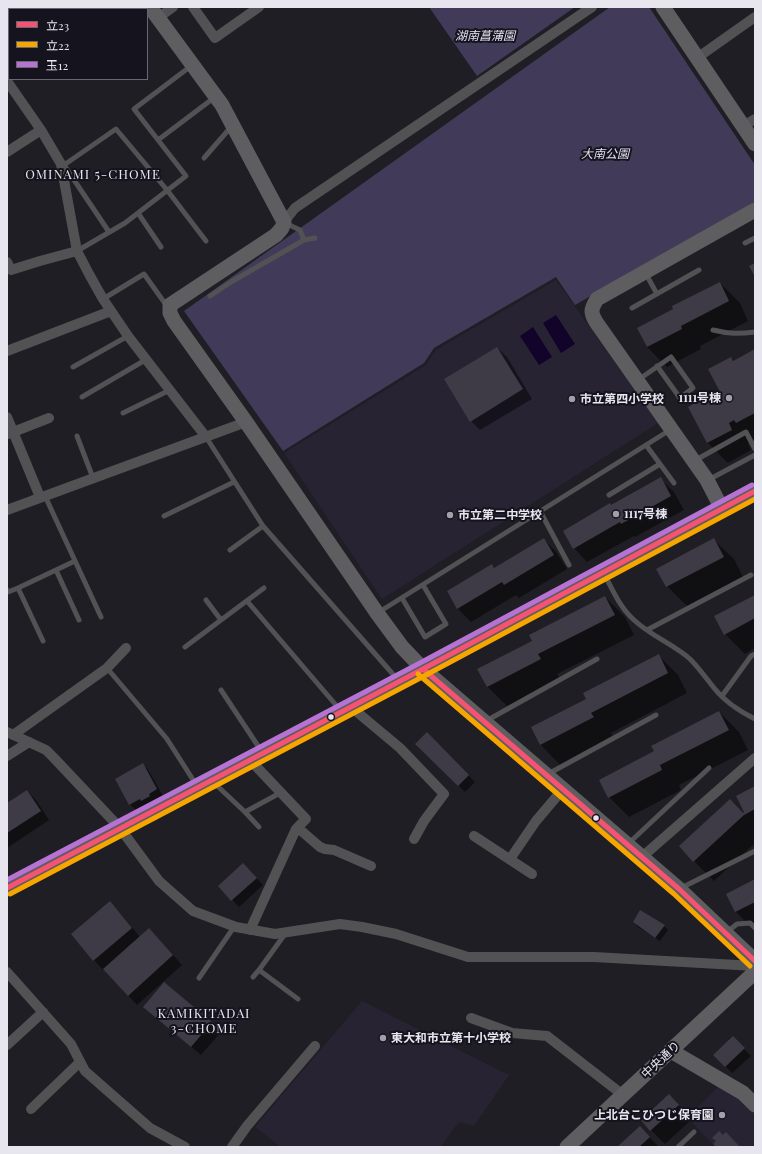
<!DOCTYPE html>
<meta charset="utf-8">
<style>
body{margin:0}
#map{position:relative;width:762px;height:1154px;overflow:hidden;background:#1f1e24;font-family:"Playfair Display","Noto Sans JP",serif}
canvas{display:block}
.frame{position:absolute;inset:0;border:8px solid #e7e5ed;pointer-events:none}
.legend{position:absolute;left:8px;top:8px;width:140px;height:72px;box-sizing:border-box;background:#15131d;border:1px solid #696770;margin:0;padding:5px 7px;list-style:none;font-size:12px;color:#e7e5ed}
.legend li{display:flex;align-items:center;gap:8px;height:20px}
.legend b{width:20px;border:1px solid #696770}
</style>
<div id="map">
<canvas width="762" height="1154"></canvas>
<div class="frame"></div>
<ul class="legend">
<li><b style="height:5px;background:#f65372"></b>立23</li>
<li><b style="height:5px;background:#f7a600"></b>立22</li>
<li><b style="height:5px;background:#b673d3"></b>玉12</li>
</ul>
</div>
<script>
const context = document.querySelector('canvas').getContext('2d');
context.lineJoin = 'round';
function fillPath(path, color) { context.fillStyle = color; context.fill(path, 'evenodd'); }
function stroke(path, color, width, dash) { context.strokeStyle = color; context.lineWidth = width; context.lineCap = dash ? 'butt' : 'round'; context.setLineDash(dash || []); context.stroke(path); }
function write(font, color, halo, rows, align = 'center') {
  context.font = font + ' "Playfair Display","Noto Sans JP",serif'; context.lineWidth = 4; context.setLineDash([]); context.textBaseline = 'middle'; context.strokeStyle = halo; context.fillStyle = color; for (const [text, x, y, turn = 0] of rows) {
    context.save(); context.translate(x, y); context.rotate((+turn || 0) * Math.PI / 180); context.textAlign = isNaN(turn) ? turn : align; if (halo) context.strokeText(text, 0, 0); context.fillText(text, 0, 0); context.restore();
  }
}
fillPath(new Path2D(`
 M556,280L658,423L382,599L284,453L426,365L436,350Z
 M362,1001L509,1075L474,1126L459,1122L440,1147H281L255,1127Z
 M718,1087L740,1096L755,1112V1147H715L687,1117Z`), '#272332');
fillPath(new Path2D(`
 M429,7H575L477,76Z
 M610,7H649L755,165V202L575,305L556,277L434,348L424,363L283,451L184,311Z`), '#413b59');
fillPath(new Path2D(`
 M556,315L575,344L561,353L543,323Z
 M533,327L552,357L539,365L520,336Z`), '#110329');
fillPath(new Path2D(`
 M720,283L740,303L748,321L700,346L701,349L667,367L647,347L639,329Z
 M497,348L507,357L532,399L480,430L471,421Z
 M755,350V441L754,440L748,443L751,450L728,463L708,443L689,407L720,391L731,358L734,361Z
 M660,479L674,492L684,510L635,537L634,536L587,562L574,548L612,506Z
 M544,539L557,553L567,569L519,598L516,595L471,622L457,608L492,565L495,568Z
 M714,540L734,559L743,577L687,606L667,586Z
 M755,596V648L745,654L725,634Z
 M605,597L625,617L634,635L557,674L560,679L507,706L487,686L534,641Z
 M658,655L678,675L687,693L611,733L613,737L560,765L541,745L532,728L587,699Z
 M719,712L739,732L748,750L679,785L681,790L629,817L609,797L655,752Z
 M427,734L475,782L465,792L417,744Z
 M143,764L149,771L163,796L155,801L156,803L148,807L146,805L137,811L130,804Z
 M755,788V843L714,881L694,861L743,814Z
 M27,791L36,800L49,820L7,848V804Z
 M250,871L263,885L239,907L219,886Z
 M755,880V931L736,912L727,895Z
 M119,912L140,937L158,938L182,965L137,1005L104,969L103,970L94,960L72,935Z
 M634,922L664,926L668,930L660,941L638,927Z
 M165,984L211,1023L221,1032L201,1055L154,1016Z
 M733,1038L751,1056L732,1073L715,1055Z
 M669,1096L692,1119L665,1144L651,1130Z
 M640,1128L659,1147H619Z`), '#0007');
fillPath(new Path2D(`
 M755,263V277L749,266Z
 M720,282L729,301L681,326L682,329L647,347L637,328L673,309L672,306Z
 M497,347L523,389L470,422L444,379Z
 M755,349V413L736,423L734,420L729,423L732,430L707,443L688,407L719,390L708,369L731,357L733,361Z
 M661,477L671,496L621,524L620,522L573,549L563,531L610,503L611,505Z
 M544,538L554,555L504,585L502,582L457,609L447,591L492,564L494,568Z
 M714,538L724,557L666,587L656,569Z
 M755,595V618L724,635L714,616Z
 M605,596L615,615L538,654L541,659L487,687L477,669L532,641L529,635Z
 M659,654L668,673L591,713L594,717L540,745L531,727L586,699L583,693Z
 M719,711L729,730L660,765L662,770L608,798L599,780L654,751L651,746Z
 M427,732L469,775L458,786L415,744Z
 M143,763L157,789L149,794L150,796L141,801L140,799L129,805L115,779Z
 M755,786V809L744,815L693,862L679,846L730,799L743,813L744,812L736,796Z
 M27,790L41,811L7,833V803Z
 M243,863L257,878L231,901L218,886Z
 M755,879V902L735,912L726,894Z
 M110,901L132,928L93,961L71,934Z
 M640,910L665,925L655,938L633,922Z
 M149,928L173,955L128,996L103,969Z
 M164,982L212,1022L191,1047L143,1007Z
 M733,1036L745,1048L725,1067L713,1055Z
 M669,1094L679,1105L650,1131L641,1120Z
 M640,1126L650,1137L639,1147H617Z
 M719,1131L723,1135L726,1132L740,1147H717L713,1144L716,1141L712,1138Z`), '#3e3b47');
stroke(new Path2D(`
 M158,140L215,97
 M204,158L231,127
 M64,165L116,129L167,190L206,241
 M64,165L109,232
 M138,213L161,247
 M285,223L300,230L304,240
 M745,243L755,238
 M77,251L125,223L186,176L134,109L191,66
 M646,274L657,294
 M210,296L231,282L304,240L315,238
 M103,299L144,274L164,302L168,304
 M632,308L699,270
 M713,330C729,334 739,334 755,332
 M73,367L128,336
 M638,380L671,357L693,388L680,398L657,366
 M82,397L147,359
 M123,413L170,390
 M77,436L93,478
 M206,437L263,526L230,550
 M694,461L746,432L755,449
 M660,464L674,483
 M708,480L755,455
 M609,495L660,464L646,445
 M45,496L101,617
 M540,511L569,565
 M164,516L234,482
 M263,526L398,680
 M56,570L79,620
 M604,574C613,590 620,608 634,620C651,636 673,644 690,659C699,668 706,678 714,688C725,702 739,711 755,719
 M18,588L43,641
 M7,590L8,592L18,588L75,561
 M402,598L425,637L446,624L423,585
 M206,600L221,620L264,588
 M247,601L341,711
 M379,612L670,430
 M647,630L751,575
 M185,647L221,620
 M107,668L167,739L197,786
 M221,690L262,752
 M722,696L751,656L755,654
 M486,721L597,659
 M548,774L656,715
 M212,781L245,812L280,793
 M245,812L259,827
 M629,843L709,768
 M681,888L755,851
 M727,932L737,924L750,923L755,928
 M285,934L259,970L298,999
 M253,977L259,970
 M199,978L234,927
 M678,1147L694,1132`), '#525254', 5);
stroke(new Path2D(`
 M193,7L215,38L259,7
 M50,9L53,7
 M158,18L173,7
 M7,46L9,44
 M697,58L755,17
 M7,81L41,130L61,164L77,251L89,274L103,299L128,336L206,437
 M743,126L755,119
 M7,152L41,130
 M284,222L295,208L592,7
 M7,262L11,270L40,261L77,251
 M7,351L111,311
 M7,417L40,497
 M8,434L49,418
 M7,510L246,422
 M351,707L400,748L444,794L424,821L414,839
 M7,732L46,750L54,758L120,828L159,881L193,911L236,927L275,934L340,924L362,927L396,934L468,957H594L755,966
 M13,735L107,668L126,648
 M7,756L29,742
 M250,760L306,819L296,829L250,930
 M298,828L320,847L325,849L334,850L371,866
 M474,836L532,874
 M642,857L755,758
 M510,859L536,821L563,789
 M7,972L71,1044L85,1071L150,1128L185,1147
 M471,1018L512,1033L547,1036L623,1095
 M7,1045L43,1012
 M31,1109L80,1062
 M232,1147L247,1126L315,1046`), '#525254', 10);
stroke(new Path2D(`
 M150,7L222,105L284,222L282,228L276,235L170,305V313L174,321L246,422L377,613L402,647L423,669L679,889L755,961
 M663,7L755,144
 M722,509L707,480L596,322C590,312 591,309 597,299L755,210
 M7,888L423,669L603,572L755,491
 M671,1051L743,1093L755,1105
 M567,1147L755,972`), '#5e5d60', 15);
stroke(new Path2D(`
 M423,669L679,889L755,961
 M7,888L423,669L755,491`), '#f65372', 5);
stroke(new Path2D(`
 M418,674L674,894L750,966
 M10,894L426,675L755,499`), '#f7a600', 5);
stroke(new Path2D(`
 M7,880L420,663L752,485`), '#b673d3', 5);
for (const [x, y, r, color] of [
 [729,398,4,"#a19fa7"],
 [572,399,4,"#a19fa7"],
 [616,514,4,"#a19fa7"],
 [450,515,4,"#a19fa7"],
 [331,717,3.5,"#e7e5ed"],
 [596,818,3.5,"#e7e5ed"],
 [383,1038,4,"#a19fa7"],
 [722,1115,4,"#a19fa7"]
]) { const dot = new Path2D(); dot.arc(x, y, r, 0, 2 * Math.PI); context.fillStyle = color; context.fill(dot); stroke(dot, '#15131d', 1.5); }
write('italic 12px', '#e4e1f2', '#15131d', [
 ["湖南菖蒲園",485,36],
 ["大南公園",605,154]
]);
write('bold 12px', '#e7e5ed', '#15131d', [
 ["1111号棟",721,398,"right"],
 ["市立第四小学校",580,399],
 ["1117号棟",624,514],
 ["市立第二中学校",458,515],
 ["東大和市立第十小学校",391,1038],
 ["上北台こひつじ保育園",714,1115,"right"]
], 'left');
write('12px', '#e7e5ed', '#15131d', [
 ["中央通り",661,1060,-43]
]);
context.letterSpacing = '1px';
write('13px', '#e7e5ed', '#15131d', [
 ["OMINAMI 5-CHOME",93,175],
 ["KAMIKITADAI",204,1014],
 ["3-CHOME",204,1029]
]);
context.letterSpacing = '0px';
</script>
